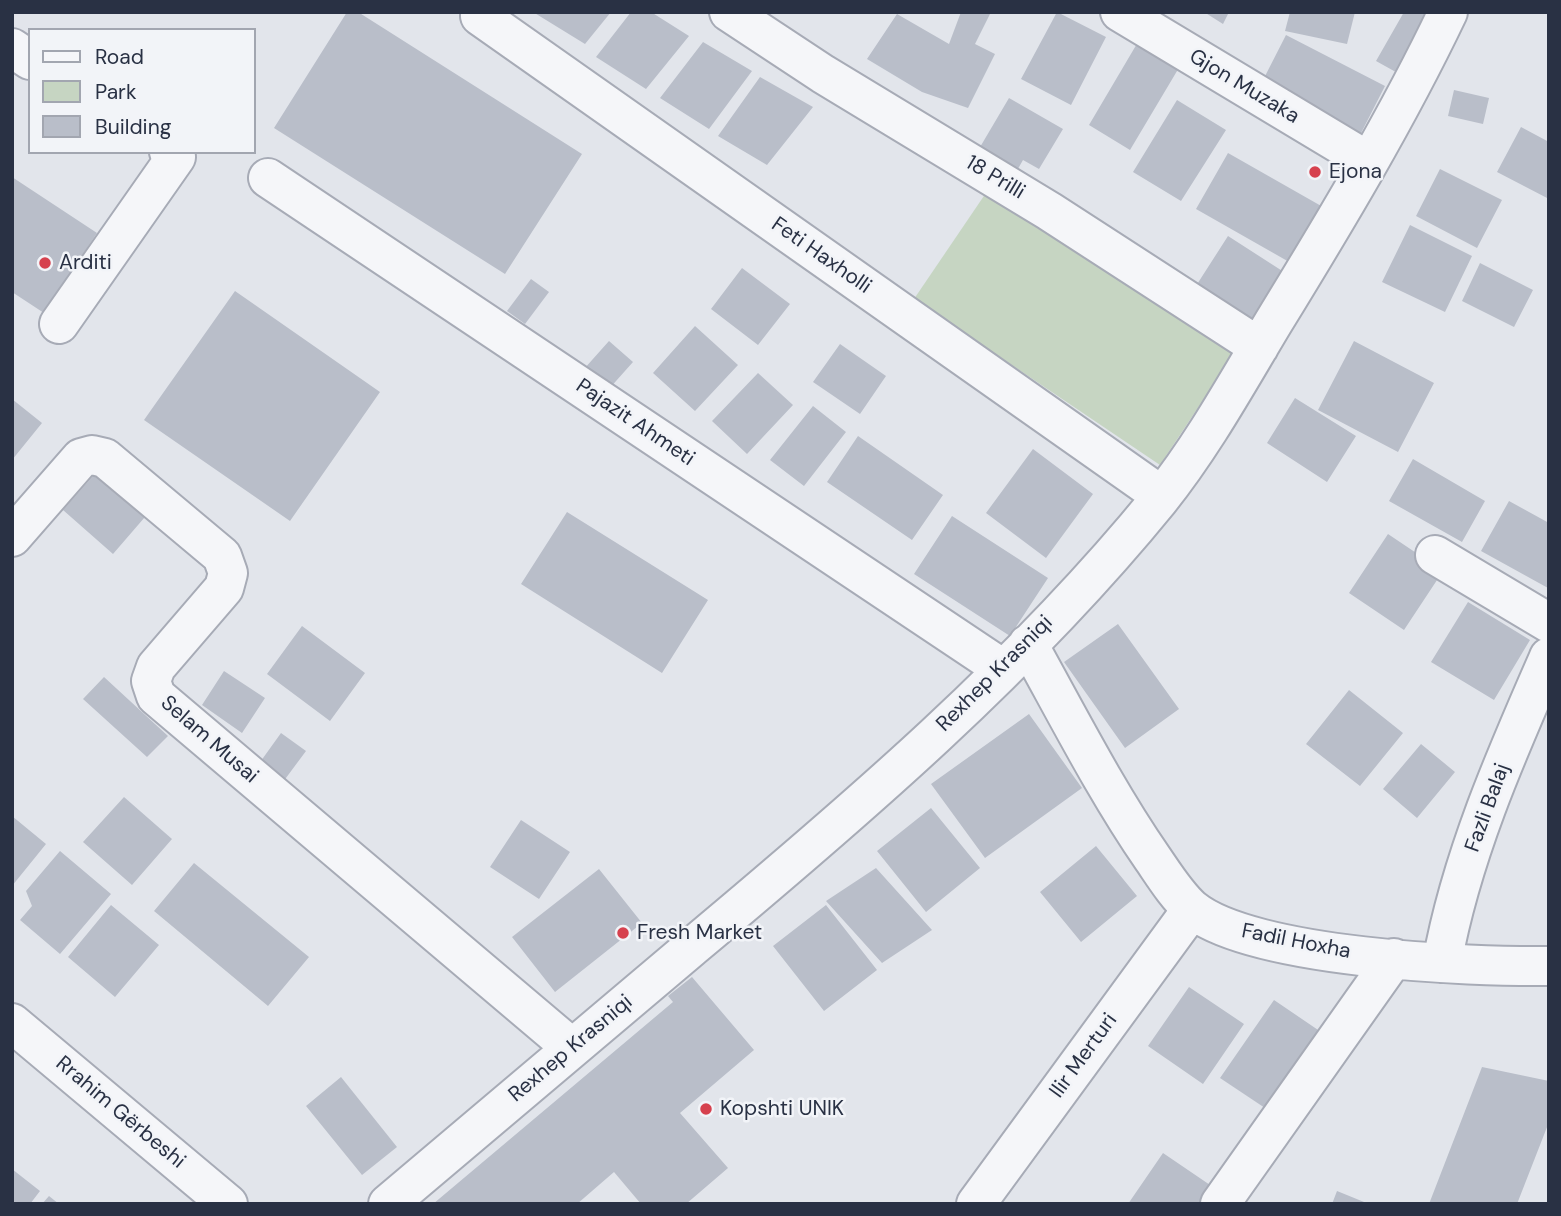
<!DOCTYPE html>
<meta charset="utf-8">
<style>
body{margin:0}
#map{position:relative;width:1561px;height:1216px;overflow:hidden;background:#e2e5eb;font-family:"DM Sans",sans-serif}
canvas{display:block}
.frame{position:absolute;inset:0;border:14px solid #293144;pointer-events:none}
.legend{position:absolute;left:28px;top:28px;width:228px;height:126px;box-sizing:border-box;background:#f2f4f8;border:2px solid #a2a6b0;margin:0;padding:9px 12px;list-style:none;font-size:21px;color:#293144}
.legend li{display:flex;align-items:center;gap:14px;height:35px}
.legend b{width:35px;border:2px solid #a2a6b0}
</style>
<div id="map">
<canvas width="1561" height="1216"></canvas>
<div class="frame"></div>
<ul class="legend">
<li><b style="height:9px;background:#f5f6f9"></b>Road</li>
<li><b style="height:19px;background:#c6d5c2"></b>Park</li>
<li><b style="height:19px;background:#b9bec9"></b>Building</li>
</ul>
</div>
<script>
const context = document.querySelector('canvas').getContext('2d');
context.lineJoin = 'round';
function fillPath(path, color) { context.fillStyle = color; context.fill(path, 'evenodd'); }
function stroke(path, color, width, dash) { context.strokeStyle = color; context.lineWidth = width; context.lineCap = dash ? 'butt' : 'round'; context.setLineDash(dash || []); context.stroke(path); }
function write(font, color, halo, rows, align = 'center') {
  context.font = font + ' "DM Sans",sans-serif'; context.lineWidth = 5; context.setLineDash([]); context.textBaseline = 'middle'; context.strokeStyle = halo; context.fillStyle = color; for (const [text, x, y, turn = 0] of rows) {
    context.save(); context.translate(x, y); context.rotate((+turn || 0) * Math.PI / 180); context.textAlign = isNaN(turn) ? turn : align; if (halo) context.strokeText(text, 0, 0); context.fillText(text, 0, 0); context.restore();
  }
}
fillPath(new Path2D(`
 M990,187L1235,352L1160,465L914,299Z`), '#c6d5c2');
fillPath(new Path2D(`
 M347,12H358L582,154L505,274L274,128Z
 M533,12H611L585,44Z
 M631,12H651L689,36L646,89L596,57Z
 M961,12H991L975,44L995,54L968,108L922,92L867,59L897,14L949,44Z
 M1057,12L1106,37L1071,105L1021,79Z
 M1204,12H1229L1223,24Z
 M1290,12H1355L1347,44L1285,31Z
 M1404,12H1439L1403,76L1376,61Z
 M1286,35L1385,86L1360,135L1261,84Z
 M703,42L752,71L709,129L660,98Z
 M1138,42L1180,66L1130,150L1089,125Z
 M760,77L813,107L767,165L718,136Z
 M1454,90L1489,98L1483,124L1448,116Z
 M1009,98L1063,129L1039,169L1023,160L1011,181L973,159Z
 M1177,100L1226,130L1181,201L1133,172Z
 M1521,127L1549,142V199L1497,172Z
 M1228,153L1330,211L1298,267L1196,209Z
 M1440,169L1502,200L1477,248L1416,216Z
 M12,177L97,233L44,313L12,292Z
 M1410,225L1472,256L1445,312L1382,282Z
 M1228,236L1287,274L1253,328L1194,289Z
 M1480,263L1533,290L1514,327L1462,301Z
 M742,268L790,304L758,345L711,309Z
 M531,279L549,292L525,324L507,311Z
 M235,291L380,392L290,521L144,420Z
 M695,326L738,365L695,411L653,373Z
 M609,341L633,362L608,390L584,369Z
 M1354,341L1434,383L1398,452L1318,410Z
 M840,344L886,376L860,414L813,382Z
 M758,373L793,405L747,454L712,421Z
 M1295,398L1356,436L1327,482L1267,443Z
 M12,399L42,423L12,460Z
 M813,406L846,432L804,486L770,460Z
 M858,436L943,495L912,540L827,482Z
 M1033,449L1093,494L1046,558L986,513Z
 M1413,459L1485,501L1462,542L1389,501Z
 M101,467L151,510L113,554L63,510Z
 M1509,501L1549,523L1548,588L1481,551Z
 M567,512L708,600L662,673L521,584Z
 M952,516L1048,578L1010,636L914,574Z
 M1388,534L1443,571L1404,630L1349,593Z
 M1468,602L1530,640L1494,700L1431,662Z
 M1118,624L1179,709L1125,748L1064,662Z
 M302,626L365,673L330,721L267,674Z
 M224,671L265,698L242,733L202,705Z
 M104,677L168,736L147,757L83,699Z
 M1349,690L1403,733L1360,786L1306,744Z
 M1029,714L1082,788L985,858L931,784Z
 M281,733L306,751L277,790L253,772Z
 M1421,744L1455,772L1417,818L1383,789Z
 M124,797L172,839L132,885L83,842Z
 M931,808L980,868L926,912L877,851Z
 M12,816L46,844L12,886Z
 M521,820L570,852L539,899L490,867Z
 M1096,846L1137,896L1081,942L1040,892Z
 M60,851L111,894L60,954L20,920L32,906L26,891Z
 M194,863L309,957L268,1006L154,911Z
 M876,868L932,930L882,963L826,901Z
 M599,869L642,923L555,992L512,937Z
 M111,905L159,945L115,997L68,957Z
 M826,905L877,970L824,1011L773,946Z
 M692,977L754,1050L680,1113L728,1168L686,1204H641L614,1172L577,1204H433L673,1002L668,996Z
 M1189,987L1244,1024L1203,1084L1148,1046Z
 M1274,1000L1324,1034L1271,1112L1220,1078Z
 M1482,1067L1549,1081V1122L1517,1204H1429Z
 M341,1077L397,1147L362,1175L306,1106Z
 M1163,1153L1213,1187L1201,1204H1128Z
 M12,1169L40,1191L30,1204H12Z
 M1337,1191L1369,1204H1332Z
 M49,1196L59,1204H42Z`), '#b9bec9');
const minor = new Path2D(`
 M729,12L823,74L1049,211L1259,347
 M1120,12L1368,161
 M480,16L1162,496
 M12,48L30,60
 M268,178L1003,669
 M59,324L176,157L169,152
 M12,537L81,458L92,455L105,458L222,556L228,573L224,588L156,667L151,681L156,696L572,1048
 M1435,555L1549,623
 M1028,644C1068,716 1106,791 1153,859C1164,875 1177,896 1192,909C1252,958 1470,967 1549,966
 M1442,963C1461,857 1506,755 1549,657
 M12,1023L228,1204
 M388,1204C489,1118 590,1033 691,948C856,810 1023,667 1159,500C1203,445 1237,383 1273,323C1335,222 1397,119 1448,12
 M976,1204L1192,909
 M1220,1204L1394,958`);
stroke(minor, '#a7abb6', 42);
stroke(minor, '#f5f6f9', 38);
for (const [x, y, r, color] of [
 [1315,172,7,"#d6414e"],
 [45,263,7,"#d6414e"],
 [623,933,7,"#d6414e"],
 [706,1109,7,"#d6414e"]
]) { const dot = new Path2D(); dot.arc(x, y, r, 0, 2 * Math.PI); context.fillStyle = color; context.fill(dot); stroke(dot, '#f2f4f8', 2.5); }
write('21px', '#293144', '#f2f4f8', [
 ["Gjon Muzaka",1244,87,31],
 ["18 Prilli",995,178,31],
 ["Feti Haxholli",821,256,35],
 ["Pajazit Ahmeti",635,423,34],
 ["Rexhep Krasniqi",995,674,-45],
 ["Selam Musai",209,740,41],
 ["Fazli Balaj",1488,808,-70],
 ["Fadil Hoxha",1296,942,11],
 ["Rexhep Krasniqi",571,1049,-40],
 ["Ilir Merturi",1084,1056,-54],
 ["Rrahim Gërbeshi",120,1113,40]
]);
write('21px', '#293144', '#f2f4f8', [
 ["Ejona",1329,172],
 ["Arditi",59,263],
 ["Fresh Market",637,933],
 ["Kopshti UNIK",720,1109]
], 'left');
</script>
